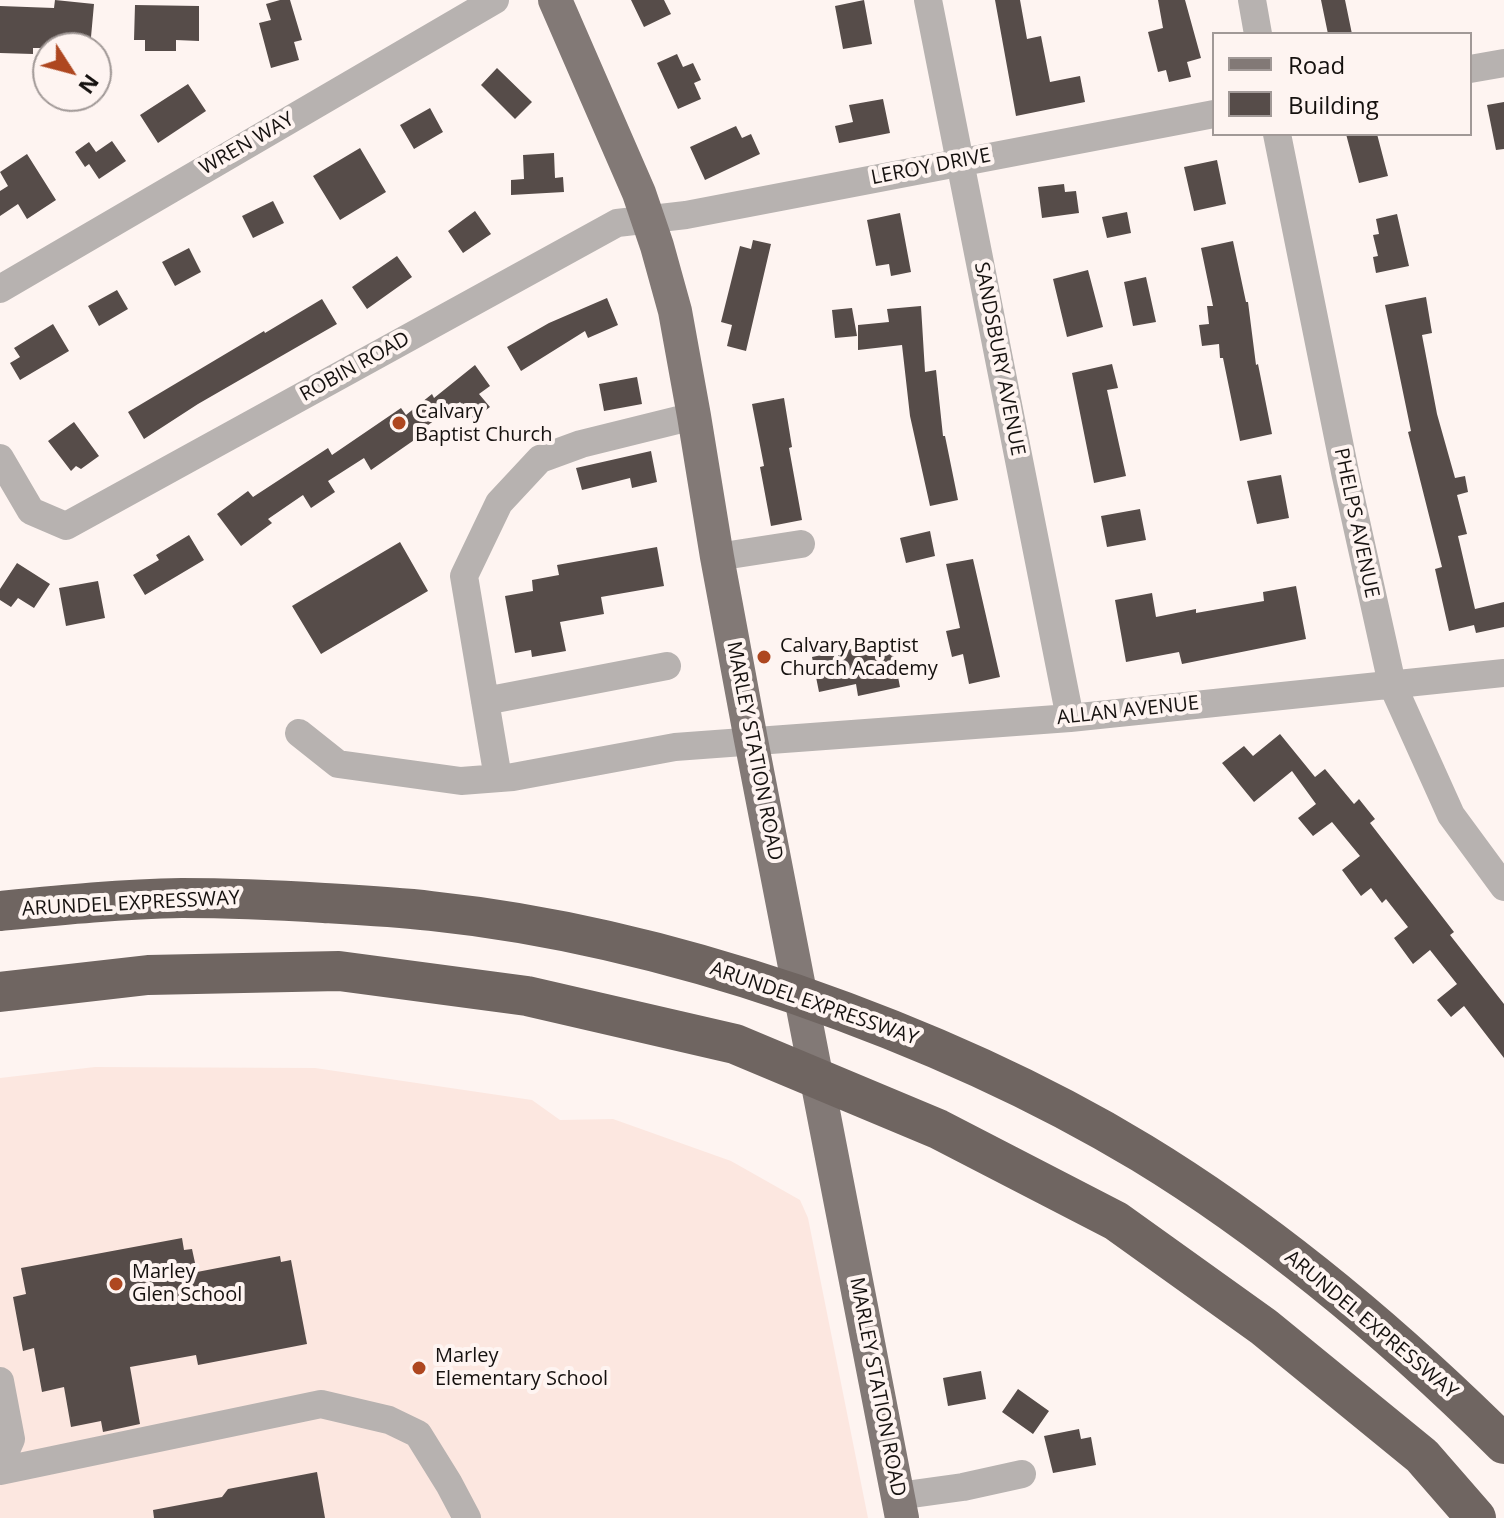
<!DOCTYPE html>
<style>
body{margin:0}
#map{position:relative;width:1504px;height:1518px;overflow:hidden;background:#fef4f1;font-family:"Open Sans",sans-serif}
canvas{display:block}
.legend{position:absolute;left:1212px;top:32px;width:260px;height:104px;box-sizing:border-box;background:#fef4f1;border:2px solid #a19997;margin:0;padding:10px 14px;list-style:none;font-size:24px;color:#15110f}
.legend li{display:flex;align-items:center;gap:16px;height:40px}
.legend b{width:40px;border:2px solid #a19997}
.north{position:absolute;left:32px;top:32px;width:80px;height:80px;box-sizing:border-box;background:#fef4f1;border:2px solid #a19997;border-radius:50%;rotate:126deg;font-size:22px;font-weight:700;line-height:32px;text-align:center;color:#15110f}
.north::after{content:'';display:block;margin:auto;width:28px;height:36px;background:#ae4720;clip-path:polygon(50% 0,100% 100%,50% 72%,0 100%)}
</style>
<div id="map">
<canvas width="1504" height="1518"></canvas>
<ul class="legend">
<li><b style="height:10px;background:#827976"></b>Road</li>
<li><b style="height:22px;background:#564c49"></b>Building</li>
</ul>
<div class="north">N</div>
</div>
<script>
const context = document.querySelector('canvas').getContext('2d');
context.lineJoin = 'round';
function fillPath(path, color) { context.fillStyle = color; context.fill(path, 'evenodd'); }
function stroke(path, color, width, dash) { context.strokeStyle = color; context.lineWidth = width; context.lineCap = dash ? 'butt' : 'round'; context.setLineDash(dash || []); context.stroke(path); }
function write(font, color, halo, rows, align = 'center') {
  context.font = font + ' "Open Sans",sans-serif'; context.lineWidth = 8; context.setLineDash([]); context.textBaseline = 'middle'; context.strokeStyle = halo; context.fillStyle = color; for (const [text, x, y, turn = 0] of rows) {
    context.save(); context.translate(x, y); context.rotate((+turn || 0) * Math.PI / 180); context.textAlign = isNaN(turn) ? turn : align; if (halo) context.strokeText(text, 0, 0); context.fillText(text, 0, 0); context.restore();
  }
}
fillPath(new Path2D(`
 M95,1067L315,1068L532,1100L560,1120L613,1119L731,1161L800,1200L808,1218L868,1518H0V1078Z`), '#fce7e0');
fillPath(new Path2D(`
 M55,0L94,4L90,48H33V54L0,53V6L54,8Z
 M280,0H290L302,40L294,42L299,60L271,68L259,23L271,20L266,4Z
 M631,0H664L671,14L644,27Z
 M864,0L872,44L843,49L835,6Z
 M995,0H1020L1027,39L1041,36L1050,82L1080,76L1085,102L1016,116Z
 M1158,0H1185L1201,58L1187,62L1191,77L1169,82L1166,70L1158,72L1148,32L1163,28Z
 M1321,0H1345L1352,34H1328Z
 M135,5L199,6V41L176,40V51H145V40H134Z
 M677,54L683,67L693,63L701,80L694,83L701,99L678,109L657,63Z
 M497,68L532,102L515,119L481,85Z
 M188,84L206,111L158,143L140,115Z
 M883,99L890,133L839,143L835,126L853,122L849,105Z
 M1504,102V149L1496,150L1487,105Z
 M430,108L443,132L414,149L400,125Z
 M736,126L742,138L751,134L760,154L705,180L690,147Z
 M1346,134H1377L1388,176L1359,183Z
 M112,141L126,161L99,179L89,164L85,167L75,152L89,142L96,152Z
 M360,148L386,192L340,220L313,176Z
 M554,153L555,178L563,177L564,192L511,195V180L524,179L523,155Z
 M27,154L56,200L27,219L18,204L0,216V191L8,186L0,172Z
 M1217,160L1226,204L1194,211L1184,167Z
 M1064,184L1065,192L1076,191L1079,213L1042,218L1038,187Z
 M273,201L284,223L253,238L242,216Z
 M475,211L491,234L463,253L448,231Z
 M1127,212L1131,233L1107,238L1102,217Z
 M900,213L911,272L891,276L889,264L876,266L867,220Z
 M1397,214L1409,266L1376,273L1373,257L1378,256L1373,235L1379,234L1376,219Z
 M753,240L771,244L746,351L727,346L732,325L721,322L740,246L751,249Z
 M1233,241L1246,302H1248L1256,365L1258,364L1272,434L1240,441L1223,358H1220L1219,344L1202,346L1199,325L1209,324L1207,306H1213L1201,248Z
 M189,248L201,272L175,286L162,262Z
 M397,256L412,277L367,309L352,287Z
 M1088,270L1103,327L1067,337L1053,279Z
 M1146,277L1156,322L1133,326L1124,282Z
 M117,290L128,309L99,326L88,306Z
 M1426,297L1432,333L1422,335L1437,414L1455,478L1465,476L1468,492L1457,495L1467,534L1458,536L1475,609L1504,602V627L1476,633L1474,625L1449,631L1435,569L1442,567L1408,432L1411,431L1385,305Z
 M607,298L618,325L588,338L585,331L521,371L507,347L549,323Z
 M322,299L337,324L198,404L144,439L128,412L264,331L265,333Z
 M921,306L925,372L936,370L943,436H945L958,500L930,506L910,416L902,345L858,350V325L889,322L887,309Z
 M852,308L857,336L835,338L832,310Z
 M53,324L69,351L20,380L10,363L20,357L14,348Z
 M1112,364L1118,388L1107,390L1126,476L1094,483L1072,373Z
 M475,365L490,386L479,394L490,407L474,419L460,402L417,433L420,436L371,470L364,458L328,481L335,492L311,508L303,495L268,519L272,523L241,546L217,514L248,491L253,497L328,448L332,455L401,408L406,415L432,394L434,398Z
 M637,377L642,404L604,411L599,384Z
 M784,398L792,447L789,448L802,520L771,526L760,467L764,466L752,404Z
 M74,422L99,456L81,469L76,466L71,471L48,441Z
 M651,451L657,482L632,488L630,478L582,490L576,468Z
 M1281,475L1289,518L1257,524L1247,481Z
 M1140,509L1146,540L1107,547L1101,516Z
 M930,531L935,556L906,563L900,538Z
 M189,535L204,560L145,595L133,575L159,560L156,555Z
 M400,542L428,591L321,654L292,606Z
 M657,547L664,586L601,597L604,614L560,622L566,651L532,657L531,650L515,653L505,596L533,591L532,580L559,575L557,565Z
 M973,559L1000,677L969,684L963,654L952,657L946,631L960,628L946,564Z
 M17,563L50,584L34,608L18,598L11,607L0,600V589Z
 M98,581L105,618L66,626L59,588Z
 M1296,586L1306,639L1182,664L1179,652L1126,662L1115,600L1152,593L1156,617L1196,609V613L1264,601L1263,592Z
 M891,641L900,687L858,696L856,684L819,692L812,657Z
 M1280,734L1315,777L1325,769L1354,804L1359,799L1375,819L1370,823L1454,932L1450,935L1504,1004V1058L1464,1006L1451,1017L1437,1000L1457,984L1430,950L1413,964L1394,938L1408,927L1386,899L1382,903L1371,888L1361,896L1342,870L1360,856L1332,822L1313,836L1298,818L1316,804L1292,771L1254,802L1222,763L1244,746L1253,756Z
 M182,1238L184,1250L192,1249L197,1272L280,1256L281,1262L291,1260L307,1344L198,1365L196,1355L130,1367L140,1424L103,1432L101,1421L71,1427L64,1387L42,1392L34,1348L23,1351L13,1297L26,1294L21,1268Z
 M981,1371L986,1399L948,1406L943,1378Z
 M1018,1389L1049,1411L1033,1434L1002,1412Z
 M1079,1429L1081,1439L1091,1437L1096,1465L1053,1473L1044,1436Z
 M317,1472L325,1518H154L153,1510L222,1497L228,1489Z`), '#564c49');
stroke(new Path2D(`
 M928,0L1070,718
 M1252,0L1258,34
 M1470,69L1504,63
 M1277,134L1345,472L1392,684L1451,815L1504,887
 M0,289L495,0
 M0,458L31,511L66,526L617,223L686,215L1214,114
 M717,557L801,544
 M485,701L667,666
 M299,733L338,764L461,781L513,777L675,747L1070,718L1504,673
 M498,778L464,576L499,503L540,459L581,444L694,416
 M0,1381L11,1439L0,1464
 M0,1471L321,1404L389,1420L418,1434L449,1484L467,1518
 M898,1496L963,1487L1022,1474`), '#b7b2b0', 28);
stroke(new Path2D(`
 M555,0L639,193L657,246L675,311L694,416L717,557L751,740L902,1518`), '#827976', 34);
stroke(new Path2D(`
 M0,911C61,905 121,899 182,898C230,898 276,900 324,903C359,905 396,907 431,911C555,924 677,954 795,994C916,1036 1033,1087 1142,1153C1275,1234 1394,1335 1504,1444
 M0,992L148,975L339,971L527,996L735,1044L938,1129L1116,1221L1264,1327L1422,1456L1476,1518`), '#6f6561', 40);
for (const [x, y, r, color] of [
 [399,423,8,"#ae4720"],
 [764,657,8,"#ae4720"],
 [116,1284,8,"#ae4720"],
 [419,1368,8,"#ae4720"]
]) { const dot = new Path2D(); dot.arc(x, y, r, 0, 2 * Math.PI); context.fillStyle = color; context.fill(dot); stroke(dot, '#fef4f1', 3); }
write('20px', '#15110f', '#fef4f1', [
 ["WREN WAY",247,144,-30],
 ["LEROY DRIVE",931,167,-11],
 ["SANDSBURY AVENUE",999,359,79],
 ["ROBIN ROAD",355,367,-29],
 ["PHELPS AVENUE",1356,523,78],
 ["ALLAN AVENUE",1128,711,-6],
 ["MARLEY STATION ROAD",754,751,79],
 ["ARUNDEL EXPRESSWAY",131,904,-3],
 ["ARUNDEL EXPRESSWAY",814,1004,19],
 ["ARUNDEL EXPRESSWAY",1371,1325,40],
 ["MARLEY STATION ROAD",877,1387,79]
]);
write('20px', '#15110f', '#fef4f1', [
 ["Calvary",415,412],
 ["Baptist Church",415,435],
 ["Calvary Baptist",780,646],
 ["Church Academy",780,669],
 ["Marley",132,1272],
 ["Glen School",132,1295],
 ["Marley",435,1356],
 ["Elementary School",435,1379]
], 'left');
</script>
